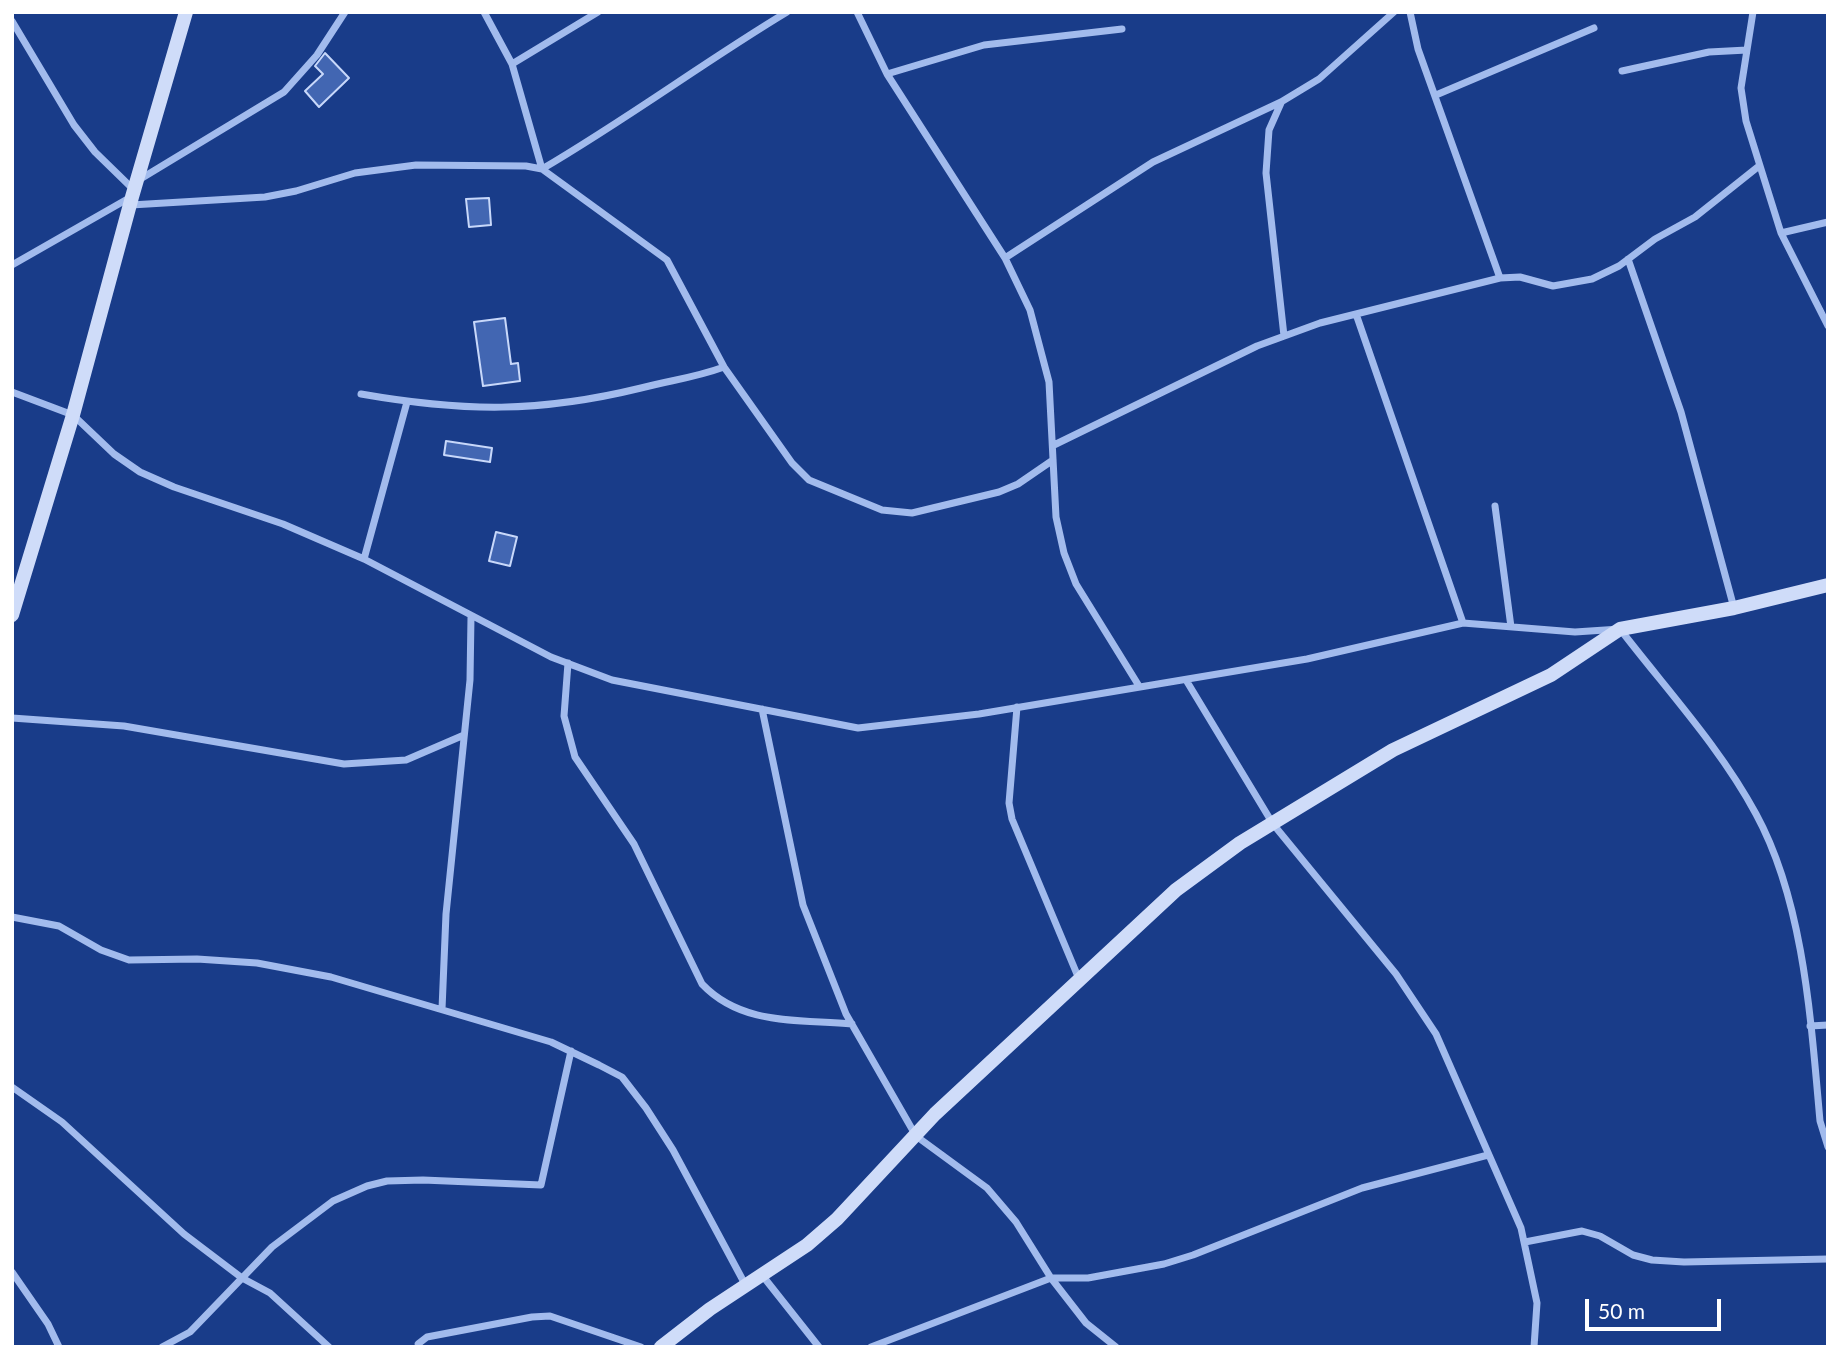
<!DOCTYPE html>
<style>
body{margin:0}
#map{position:relative;width:1840px;height:1359px;overflow:hidden;background:#193c89;font-family:Lato,sans-serif}
canvas{display:block}
.frame{position:absolute;inset:0;border:14px solid #fff;pointer-events:none}
.scale{position:absolute;left:1585px;top:1299px;width:136px;height:32px;box-sizing:border-box;border:4px solid #fff;border-top:0;padding-left:9px;font-size:21px;line-height:24px;white-space:nowrap;color:#fff;-webkit-text-stroke:5px #193c89;paint-order:stroke}
</style>
<div id="map">
<canvas width="1840" height="1359"></canvas>
<div class="frame"></div>
<div class="scale">50 m</div>
</div>
<script>
const context = document.querySelector('canvas').getContext('2d');
context.lineJoin = 'round';
function fillPath(path, color) { context.fillStyle = color; context.fill(path, 'evenodd'); }
function stroke(path, color, width, dash) { context.strokeStyle = color; context.lineWidth = width; context.lineCap = dash ? 'butt' : 'round'; context.setLineDash(dash || []); context.stroke(path); }
const building = new Path2D(`
 M325,53L349,78L319,107L305,91L323,74L315,66Z
 M489,198L491,225L469,227L466,199Z
 M505,318L511,364L518,363L520,381L483,386L474,322Z
 M446,441L492,448L490,462L444,455Z
 M496,532L517,537L510,566L489,561Z`);
fillPath(building, '#4266b2');
stroke(building, '#c8d8fa', 2);
stroke(new Path2D(`
 M484,12L512,64L542,169
 M857,12L887,74L1005,258L1030,310L1049,382L1056,517L1064,553L1076,584L1139,686
 M1410,12L1418,49L1500,278
 M1753,12L1741,88L1746,121L1781,233L1828,326
 M12,21L74,125L95,152L134,190
 M512,64L598,12
 M1622,71L1709,52L1747,50
 M887,74L984,45L1122,29
 M1436,95L1594,28
 M1281,103L1269,130L1266,173L1284,336
 M542,169C626,120 704,62 787,12
 M137,181L284,92L317,55L345,12
 M131,205L265,197L296,191L355,173L416,165L526,166L542,169L667,260L724,367L792,463L809,480L882,510L912,513L999,492L1018,484L1053,460
 M1781,233L1828,222
 M1005,258L1153,162L1281,102L1319,79L1394,12
 M1628,259L1681,412L1734,608
 M12,265L131,197
 M1356,314L1463,623
 M12,392L73,415L114,454L140,472L174,487L283,524L364,559L551,657L612,680L858,728L979,714L1307,659L1463,623L1575,632L1620,629C1666,689 1720,747 1756,814C1804,902 1811,1022 1820,1121L1828,1147
 M361,394C464,412 539,413 641,388C671,380 694,378 724,367
 M1054,445L1257,346L1320,323L1500,278L1520,277L1553,286L1592,279L1619,266L1655,239L1695,217L1759,166
 M1495,506L1511,627
 M364,559L407,402
 M568,663L564,716L575,757L634,844L702,984C742,1026 798,1019 852,1024
 M1186,680L1273,824L1396,974L1436,1034L1521,1228L1537,1303L1534,1347
 M1017,707L1009,803L1012,819L1079,979
 M762,709L803,905L846,1014L916,1136L987,1188L1016,1222L1051,1278L1086,1323L1116,1347
 M12,718L124,726L344,764L406,760L464,735
 M12,917L59,926L101,950L129,960L197,959L257,963L331,977L551,1042L599,1065L622,1077L646,1108L673,1150L746,1286
 M442,1009L446,914L470,680L471,617
 M1810,1026L1828,1025
 M12,1087L62,1122L184,1234L242,1278L270,1293L329,1347
 M1525,1242L1582,1231L1600,1236L1633,1255L1652,1260L1684,1262L1828,1259
 M12,1272L48,1324L59,1347
 M762,1275L819,1347
 M162,1347L190,1332L272,1247L333,1201L367,1186L387,1181L423,1180L541,1185L571,1051
 M419,1347L418,1344L427,1337L532,1317L550,1316L641,1347
 M871,1347L1051,1278H1088L1164,1264L1193,1255L1362,1188L1488,1155`), '#a2bbed', 7);
stroke(new Path2D(`
 M12,615L73,415L132,197L186,12
 M661,1347L710,1309L807,1245L837,1219L935,1114L1176,890L1240,843L1393,750L1551,675L1620,629L1734,608L1828,585`), '#cfdcf9', 14);
</script>
